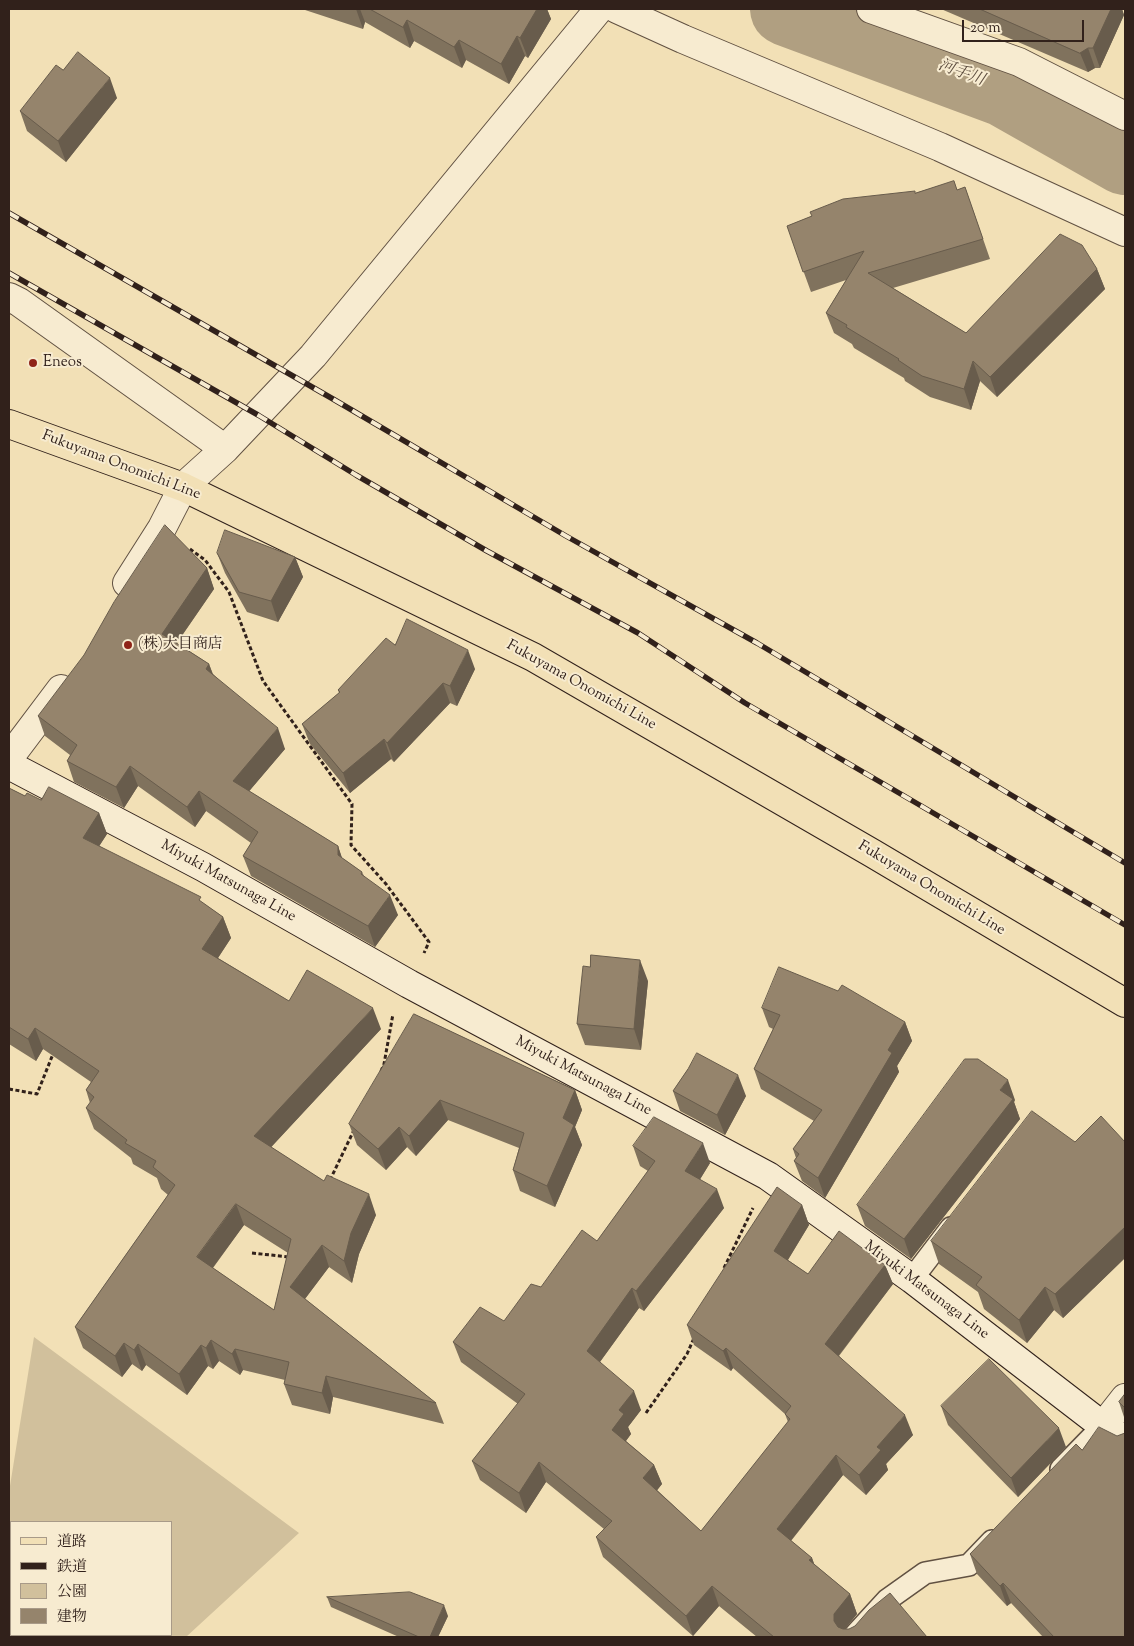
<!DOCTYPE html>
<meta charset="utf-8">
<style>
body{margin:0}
#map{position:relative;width:1134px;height:1646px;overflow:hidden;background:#f2e0b6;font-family:"Sorts Mill Goudy","Noto Serif JP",serif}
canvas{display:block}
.frame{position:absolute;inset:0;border:10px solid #31211b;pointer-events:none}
.legend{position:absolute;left:10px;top:1521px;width:162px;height:115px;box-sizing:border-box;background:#f7ebd0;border:1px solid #a89a88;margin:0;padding:6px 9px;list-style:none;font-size:15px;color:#31211b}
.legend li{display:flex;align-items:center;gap:10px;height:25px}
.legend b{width:25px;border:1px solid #a89a88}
.scale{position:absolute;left:962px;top:20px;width:122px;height:22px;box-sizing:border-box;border:2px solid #31211b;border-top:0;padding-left:6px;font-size:15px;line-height:18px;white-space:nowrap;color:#31211b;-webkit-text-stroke:4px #f7ebd0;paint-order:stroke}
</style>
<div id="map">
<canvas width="1134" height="1646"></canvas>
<div class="frame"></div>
<ul class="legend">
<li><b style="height:6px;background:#f2e0b6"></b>道路</li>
<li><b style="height:6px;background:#31211b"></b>鉄道</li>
<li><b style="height:14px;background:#d1c09c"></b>公園</li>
<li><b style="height:14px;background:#95846c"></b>建物</li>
</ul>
<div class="scale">20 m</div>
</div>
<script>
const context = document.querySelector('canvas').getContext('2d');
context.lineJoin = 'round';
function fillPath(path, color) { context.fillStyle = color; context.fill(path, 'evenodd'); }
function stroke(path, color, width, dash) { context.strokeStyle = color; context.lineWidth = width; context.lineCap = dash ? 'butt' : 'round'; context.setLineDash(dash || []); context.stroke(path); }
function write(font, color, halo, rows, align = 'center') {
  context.font = font + ' "Sorts Mill Goudy","Noto Serif JP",serif'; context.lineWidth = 4; context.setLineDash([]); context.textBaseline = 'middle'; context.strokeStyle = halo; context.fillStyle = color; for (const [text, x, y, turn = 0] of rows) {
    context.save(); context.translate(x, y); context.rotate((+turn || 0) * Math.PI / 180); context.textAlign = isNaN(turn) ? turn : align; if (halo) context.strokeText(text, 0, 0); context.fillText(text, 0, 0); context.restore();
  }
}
fillPath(new Path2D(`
 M34,1337L299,1533L186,1637H9V1492ZM11,1522H171V1635H11Z`), '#d1c09c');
stroke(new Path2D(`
 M787,9L1005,90L1125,158`), '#b09f81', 74);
const lane = new Path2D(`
 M912,1279L951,1228
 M1061,1469L1103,1426
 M853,1637L887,1600L925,1573L969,1565L992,1541`);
const street = new Path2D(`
 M617,9L683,39L940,147L1125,232
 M871,9L1019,62L1125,116
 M9,297L19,302L225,449
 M127,583L162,528L183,487L225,449L313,356L599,9
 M9,758L61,689
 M1103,1426L1125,1398`);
const secondary = new Path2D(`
 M9,765L203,867L409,984L768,1176L912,1279L1103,1426L1125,1440`);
const primary = new Path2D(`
 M9,424L183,487L533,657L872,853L1125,1003`);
stroke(lane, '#615142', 24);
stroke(street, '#615142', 30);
stroke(secondary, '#31211b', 30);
stroke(primary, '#31211b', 30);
stroke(new Path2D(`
 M190,549L205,560L229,592L263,681L352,804L351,845L386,884L429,942L424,953
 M381,1071L384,1064L393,1014
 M9,1089L37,1094L53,1054
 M330,1180L354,1130
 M252,1253L289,1257
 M724,1268L753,1208
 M646,1413L687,1354L694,1338`), '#31211b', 3, [4, 2.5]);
stroke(lane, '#f7ebd0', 21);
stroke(street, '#f7ebd0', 28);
stroke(secondary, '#f7ebd0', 28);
stroke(primary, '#f2e0b6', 28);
const rail = new Path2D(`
 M9,213L333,399L566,536L757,643L1125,863
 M9,273L258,415L356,475L487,551L638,633L745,703L1125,925`);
stroke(rail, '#31211b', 5.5);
stroke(rail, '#f7ebd0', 4, [11]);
fillPath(new Path2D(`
 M302,9H547L551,19L528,58L525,56L509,84L466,60L462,68L414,41L410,48L365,22L363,29Z
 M941,9H1122L1124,15L1100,68H1095L1088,72Z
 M63,70L117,98L66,162L27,131L20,111Z
 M954,181L957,190L965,187L990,259L893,288L966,333L1097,269L1105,289L997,397L980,381L971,410L930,397L905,381L904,378L854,348L852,344L834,333L826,313L846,280L811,292L787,226L812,216L916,193Z
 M217,553L295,557L303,577L278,622L247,612L225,573Z
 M207,568L214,589L177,643L209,664L213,674L285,749L249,791L338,846L342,858L362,872L364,876L398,915L375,947L251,876L243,856L251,843L206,811L195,827L138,786L124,808L74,782L67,761L70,755L45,736L38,716Z
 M395,645L475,669L457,706L450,703L394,762L391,759L350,793L310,744L302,724L339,693L338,690Z
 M9,788L25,796L99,813L107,834L99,846L203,903L223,917L231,938L218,958L289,1001L381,1029L271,1147L376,1215L359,1254L352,1283L329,1267L305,1299L436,1403L444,1424L333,1397L330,1414L292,1405L284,1384L285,1380L243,1370L240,1375L219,1361L213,1369L208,1366L187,1395L146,1365L142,1371L132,1364L122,1377L83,1348L75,1327L168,1195L161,1189L157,1178L133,1164L131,1158L94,1129L86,1108L90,1103L86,1090L91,1082L43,1049L36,1061L9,1044ZM244,1225L288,1253L274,1310L213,1268Z
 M648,981L641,1050L585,1045L577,1024Z
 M762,1008L905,1022L912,1041L897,1066L899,1072L825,1198L802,1181L794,1161L796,1158L793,1149L814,1121L761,1089L754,1069L773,1029L769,1027Z
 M414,1014L575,1090L582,1110L575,1127L582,1145L555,1207L520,1191L513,1170L519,1148L448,1120L416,1156L407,1147L386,1170L357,1145L349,1124Z
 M688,1069L746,1096L725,1135L680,1111L673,1091Z
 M1015,1100L1014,1102L1020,1119L911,1259L865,1226L857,1205Z
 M1075,1142H1125V1258L1063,1318L1054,1310L1027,1343L984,1309L978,1292L939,1264L931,1241Z
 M633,1146L710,1163L700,1179L724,1208L644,1311L639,1308L600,1362L641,1410L628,1427L631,1434L626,1441L654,1465L662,1484L657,1490L701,1531L788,1422L785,1414L733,1368L731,1371L694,1345L687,1325L802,1205L809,1225L788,1260L808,1274L885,1265L893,1284L839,1356L913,1435L886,1464L888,1470L866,1495L843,1475L791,1541L812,1558L814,1564L850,1594L857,1614L845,1629L927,1637H757L719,1606L693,1636L603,1557L596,1537L604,1529L546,1482L526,1513L480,1480L472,1461L518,1404L461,1362L453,1342L504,1321L541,1287L597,1241L648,1171L640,1166Z
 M1125,1394V1420L1119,1402Z
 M941,1406L1066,1447L1018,1497L948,1425Z
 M1117,1436L1125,1637H1043L1011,1603L1007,1606L977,1574L970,1554L1082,1450Z
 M327,1597L448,1616L438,1637H399L331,1607Z`), '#80725d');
fillPath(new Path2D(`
 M356,9H360L365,22L363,29Z
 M537,9H547L551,19L528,58L520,38Z
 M1111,9H1122L1124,15L1100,68L1093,48Z
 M407,20L414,41L410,48L403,27Z
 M517,36L525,56L509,84L501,64Z
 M459,40L466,60L462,68L454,47Z
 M1088,48L1095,68L1088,72L1080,53Z
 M110,78L117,98L66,162L58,141Z
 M1097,269L1105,289L997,397L990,377Z
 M973,361L980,381L971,410L964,389Z
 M295,557L303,577L278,622L271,601Z
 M207,568L214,589L169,654L162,634Z
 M468,650L475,669L457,706L450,686Z
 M209,664L216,684L206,669Z
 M443,683L450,703L394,762L387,743Z
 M278,728L285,749L240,802L233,781Z
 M384,739L391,759L350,793L343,773Z
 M130,766L138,786L124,808L116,787Z
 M199,791L206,811L195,827L187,807Z
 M99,813L107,834L91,859L83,838Z
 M338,846L345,867L338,855Z
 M390,895L398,915L375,947L368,926Z
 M223,917L231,938L210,970L202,949Z
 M640,960L648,981L641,1050L634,1029Z
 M373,1008L381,1029L262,1157L254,1136Z
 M905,1022L912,1041L897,1066L899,1072L825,1198L818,1178L888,1050Z
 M35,1028L43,1049L36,1061L28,1039Z
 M738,1075L746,1096L725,1135L717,1115Z
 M1008,1080L1015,1100L1014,1102L1020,1119L911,1259L904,1239L1000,1090Z
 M575,1090L582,1110L575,1127L582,1145L555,1207L547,1186L563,1118Z
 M440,1100L448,1120L416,1156L409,1136Z
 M399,1127L407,1147L386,1170L378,1149Z
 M703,1143L710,1163L693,1191L685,1171Z
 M717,1189L724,1208L644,1311L636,1291Z
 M369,1194L376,1215L359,1254L352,1283L344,1261L351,1233Z
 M236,1204L244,1225L205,1278L197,1257Z
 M802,1205L809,1225L781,1271L774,1251Z
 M1125,1227V1258L1063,1318L1055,1294Z
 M322,1245L329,1267L298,1308L290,1287Z
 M885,1265L893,1284L832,1364L825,1344Z
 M1045,1287L1054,1310L1027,1343L1019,1320Z
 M632,1288L639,1308L594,1370L587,1351Z
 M211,1340L219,1361L213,1369L206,1348Z
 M124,1343L132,1364L122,1377L115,1356Z
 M138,1344L146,1365L142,1371L134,1350Z
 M201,1345L208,1366L187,1395L179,1374Z
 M726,1348L733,1368L731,1371L723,1351Z
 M235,1349L243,1370L240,1375L232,1354Z
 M326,1376L333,1397L330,1414L322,1393Z
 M634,1391L641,1410L628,1427L631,1434L619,1450L612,1430L619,1410Z
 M905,1415L913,1435L886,1464L888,1470L866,1495L859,1475L877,1447Z
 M1059,1428L1066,1447L1018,1497L1011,1478Z
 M836,1455L843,1475L784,1549L777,1529Z
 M539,1462L546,1482L526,1513L519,1493Z
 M654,1465L662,1484L651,1498L643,1478Z
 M812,1558L819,1577L809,1560Z
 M1003,1583L1011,1603L1007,1606L1000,1586Z
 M712,1586L719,1606L693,1636L686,1616Z
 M850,1594L857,1614L841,1634L834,1621V1614Z
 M444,1605L448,1616L438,1637H430Z`), '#685c4c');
const building = new Path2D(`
 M370,9H537L520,38L517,36L501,64L459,40L454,47L407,20L403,27Z
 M980,9H1111L1093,48H1088L1080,53Z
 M78,52L110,78L58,141L20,111L56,65L63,70Z
 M954,181L957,190L965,187L983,239L868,273L966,333L1060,234L1082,245L1097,269L990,377L973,361L964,389L922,376L898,360L899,359L846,327L847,325L826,313L864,251L803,272L787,226L812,216L810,212L843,199L915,191V193Z
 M165,525L207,568L162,634L209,664L206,669L278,728L233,781L338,846V855L362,872L361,874L390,895L368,926L243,856L258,832L199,791L187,807L130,766L116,787L67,761L77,745L38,716L84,655L114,602Z
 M225,530L295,557L271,601L239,592L217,553Z
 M407,619L468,650L450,686L443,683L387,743L384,739L343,773L302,724L340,692L338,690L386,638L395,645Z
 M49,787L99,813L83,838L201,897L199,900L223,917L202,949L289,1001L307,970L373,1008L254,1136L324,1181L327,1175L369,1194L351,1233L344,1261L322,1245L290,1287L436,1403L326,1376L322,1393L284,1384L289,1362L235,1349L232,1354L211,1340L206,1348L201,1345L179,1374L138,1344L134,1350L124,1343L115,1356L75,1327L175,1185L153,1167L156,1161L125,1143L127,1140L86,1108L94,1097L86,1090L99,1071L35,1028L28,1039L9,1027V788L25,796L27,793L41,800ZM236,1204L291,1239L274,1310L197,1257Z
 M591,955L640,960L634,1029L577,1024L583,966L590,967Z
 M779,967L838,991L842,985L905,1022L888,1050L892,1053L818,1178L794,1161L799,1154L793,1149L822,1110L754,1069L780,1015L762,1008Z
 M414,1014L575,1090L563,1118L574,1125L547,1186L513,1170L524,1133L440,1100L409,1136L399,1127L378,1149L349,1124Z
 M697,1053L738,1075L717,1115L673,1091L688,1069Z
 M965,1059H978L1008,1080L1000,1090L1013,1099L904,1239L857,1205Z
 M1032,1111L1075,1142L1101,1116L1125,1142V1227L1055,1294L1045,1287L1019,1320L976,1285L982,1277L931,1241Z
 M654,1117L703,1143L685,1171L717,1189L636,1291L632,1288L587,1351L634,1391L619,1410L624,1414L612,1430L654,1465L643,1478L701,1531L790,1419L785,1414L791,1406L726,1348L723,1351L687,1325L777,1187L802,1205L774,1251L808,1274L839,1231L885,1265L825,1344L905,1415L877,1447L881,1450L859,1475L836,1455L777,1529L812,1558L809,1560L850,1594L834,1614V1621L838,1627L843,1629H849L855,1626L869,1610L890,1593L927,1637H774L712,1586L686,1616L596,1537L612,1521L539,1462L519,1493L472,1461L525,1394L453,1342L480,1307L504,1321L531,1284L541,1287L582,1230L597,1241L655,1161L633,1146Z
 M989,1359L1059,1428L1011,1478L941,1406Z
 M1125,1394V1408L1119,1402Z
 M1099,1427L1117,1436L1125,1433V1637H1054L1003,1583L1000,1586L970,1554L1076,1444L1082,1450Z
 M410,1592L444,1605L430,1637H419L327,1597Z`);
fillPath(building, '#95846c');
stroke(building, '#685c4c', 1);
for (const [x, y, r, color] of [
 [33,363,5,"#8f2418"],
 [128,645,5,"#8f2418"]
]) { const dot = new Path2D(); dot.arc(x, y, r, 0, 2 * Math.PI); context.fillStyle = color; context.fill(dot); stroke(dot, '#f7ebd0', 2); }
write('15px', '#31211b', '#f7ebd0', [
 ["Eneos",43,363],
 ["(株)大目商店",138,645]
], 'left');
write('15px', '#31211b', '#f7ebd0', [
 ["Fukuyama Onomichi Line",121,466,21],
 ["Fukuyama Onomichi Line",581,686,29],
 ["Miyuki Matsunaga Line",228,882,29],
 ["Fukuyama Onomichi Line",931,889,31],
 ["Miyuki Matsunaga Line",583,1077,28],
 ["Miyuki Matsunaga Line",926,1291,37]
]);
write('italic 16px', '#5d4d3f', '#f7ebd0', [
 ["河手川",961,74,20]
]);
</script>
